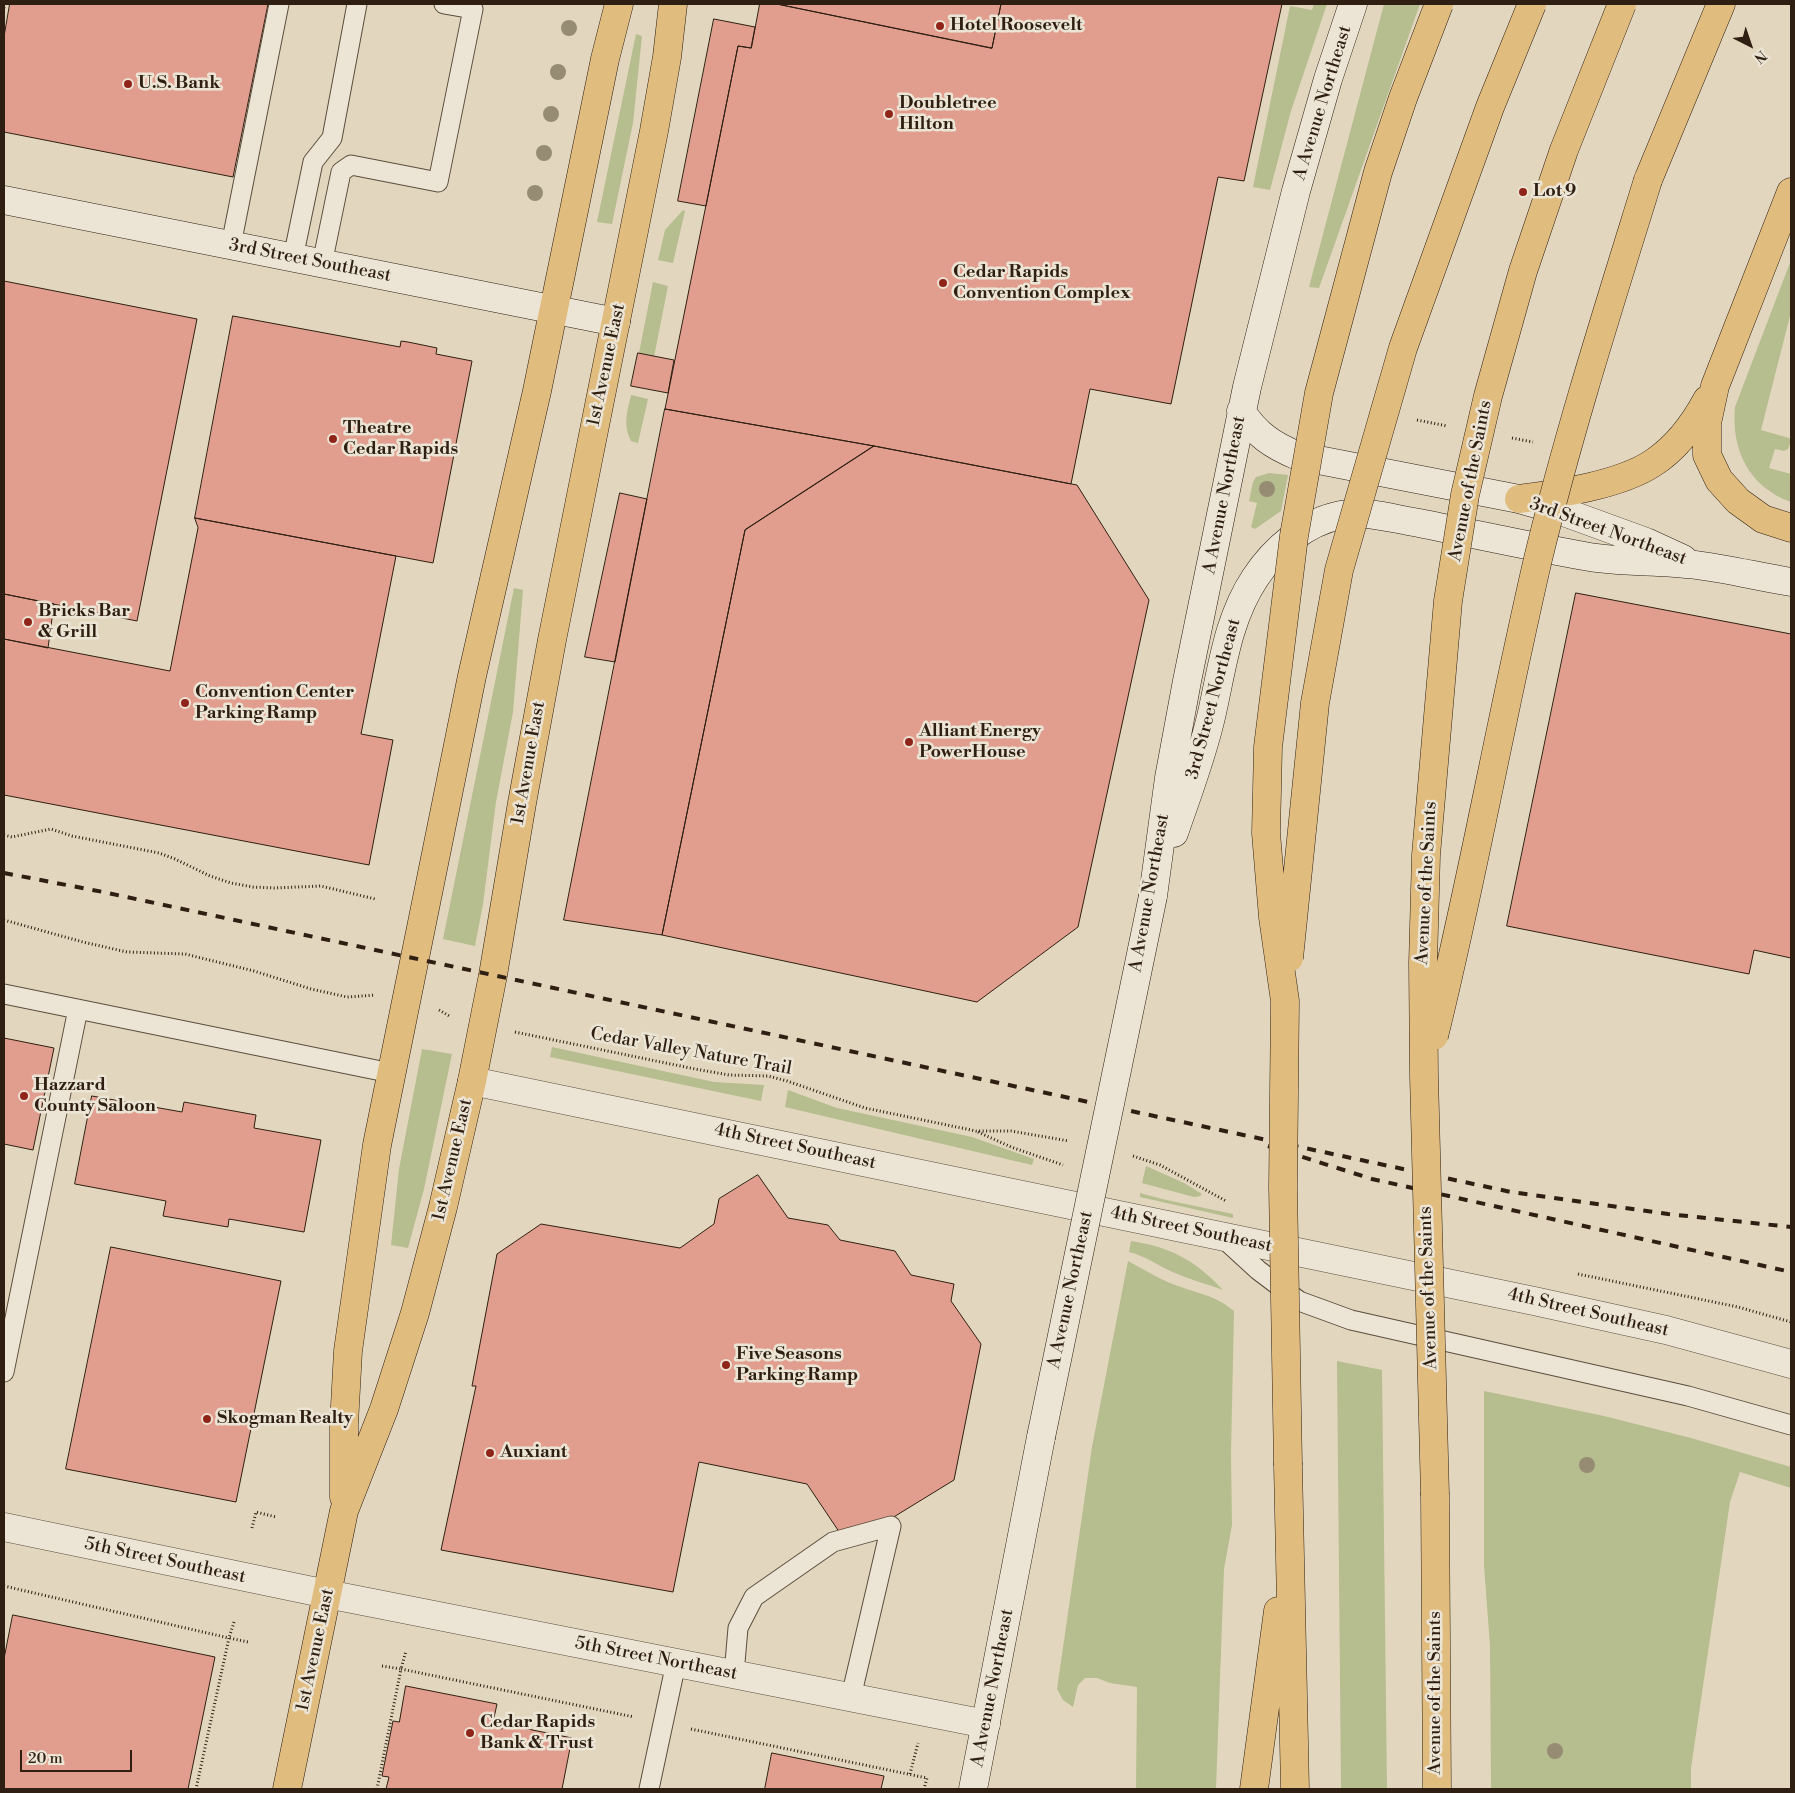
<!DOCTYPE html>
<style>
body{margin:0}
#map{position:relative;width:1795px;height:1793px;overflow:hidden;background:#e2d7be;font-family:"Libre Bodoni",serif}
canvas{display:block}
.frame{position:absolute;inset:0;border:5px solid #2f1f12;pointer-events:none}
.north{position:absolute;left:1725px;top:20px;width:50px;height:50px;-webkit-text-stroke:4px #ece5d5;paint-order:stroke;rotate:139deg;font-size:14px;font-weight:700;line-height:20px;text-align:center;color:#2f1f12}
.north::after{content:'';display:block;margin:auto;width:18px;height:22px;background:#2f1f12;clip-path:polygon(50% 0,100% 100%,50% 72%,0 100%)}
.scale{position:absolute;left:20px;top:1750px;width:112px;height:22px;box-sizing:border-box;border:2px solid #2f1f12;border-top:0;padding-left:6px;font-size:15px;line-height:18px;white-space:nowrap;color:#2f1f12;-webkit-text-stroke:4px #ece5d5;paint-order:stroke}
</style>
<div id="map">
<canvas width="1795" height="1793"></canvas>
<div class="frame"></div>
<div class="north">N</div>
<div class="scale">20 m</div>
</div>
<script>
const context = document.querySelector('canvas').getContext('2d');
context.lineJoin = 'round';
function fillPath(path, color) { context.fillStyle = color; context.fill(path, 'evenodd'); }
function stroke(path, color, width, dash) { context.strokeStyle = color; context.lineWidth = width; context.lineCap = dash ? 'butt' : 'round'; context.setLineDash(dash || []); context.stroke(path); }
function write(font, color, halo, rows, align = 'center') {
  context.font = font + ' "Libre Bodoni",serif'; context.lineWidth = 5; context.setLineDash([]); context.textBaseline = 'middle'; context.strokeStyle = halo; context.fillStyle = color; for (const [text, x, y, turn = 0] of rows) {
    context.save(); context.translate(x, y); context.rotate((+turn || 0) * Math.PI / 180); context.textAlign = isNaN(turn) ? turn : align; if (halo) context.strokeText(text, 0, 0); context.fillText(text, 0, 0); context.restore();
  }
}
fillPath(new Path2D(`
 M1314,4H1327L1291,111L1270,190L1253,187L1290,6L1312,10Z
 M1384,4H1420L1319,288L1309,287Z
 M636,34L642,36L633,123L612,224L597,222Z
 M683,210L685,211L673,263L658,260L665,230Z
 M1791,260V312L1761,430L1789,438L1791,441L1788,449L1784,451L1775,449L1769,468L1791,474V502C1749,487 1731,450 1735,407Z
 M653,282L668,286L654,357L639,353Z
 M631,395L648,399L638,443L631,441C623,425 627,412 631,395Z
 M1269,473L1288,475L1281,511L1255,529L1251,527L1257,503L1249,501L1253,482L1256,477Z
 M514,588L523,590L513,712L496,802L483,904L475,946L443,939Z
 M552,1047L714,1082L764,1085L761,1101L550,1057Z
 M422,1049L452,1054L424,1189L408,1248L391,1245L399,1169Z
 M788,1090L837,1108L972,1137L1034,1159L1032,1165L785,1107Z
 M1146,1166L1184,1183L1202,1194L1200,1196L1194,1197L1142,1183Z
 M1140,1193L1162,1199L1233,1214V1218L1140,1197Z
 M1131,1241C1171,1247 1196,1261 1223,1290C1207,1284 1191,1280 1175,1273C1160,1267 1146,1256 1129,1252Z
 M1128,1261C1145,1270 1162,1281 1181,1287C1203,1295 1214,1295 1234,1311L1231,1454L1232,1525L1224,1569L1216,1789H1136L1137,1687L1110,1683L1097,1678H1085L1078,1685L1073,1707L1063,1700L1057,1689L1092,1447Z
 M1337,1361L1382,1370L1387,1789H1341Z
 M1484,1391L1604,1416L1691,1438L1791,1467V1488L1740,1472L1730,1502L1691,1768V1789H1491L1490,1646L1484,1565Z`), '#b6bd8f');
const building = new Path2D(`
 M10,4H268L233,177L4,132V37Z
 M760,4H777L992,48L1001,4H1282L1244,181L1218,177L1171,404L1090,389L1071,484L874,446L665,409L738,46L751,48Z
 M777,4H1001L992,48Z
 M714,19L755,27L751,48L738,46L706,206L678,201Z
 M4,281L197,319L137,621L4,594Z
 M233,316L400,347L401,341L408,342L437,348L436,354L472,361L433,563L195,518Z
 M638,353L674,360L668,393L631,386Z
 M665,409L874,446L745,530L662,935L564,920Z
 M874,446L1077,485L1149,600L1078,927L977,1002L662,935L745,530Z
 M620,493L647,499L615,662L585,657Z
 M195,518L396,556L361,734L393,740L369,865L4,795V639L170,671L198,528Z
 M1576,593L1791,634V958L1754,950L1749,974L1507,926Z
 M4,594L54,604L48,648L4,639Z
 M4,1038L54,1048L33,1150L4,1144Z
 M92,1096L182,1112L184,1102L256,1115L254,1128L321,1140L304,1232L229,1219L228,1227L163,1216L166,1201L75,1184Z
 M758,1175L788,1218L828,1225L840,1240L895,1251L911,1275L954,1284L951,1301L981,1344L954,1480L848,1545L807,1484L699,1462L673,1592L441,1550L476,1386H472L497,1254L541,1224L680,1248L714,1224L719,1199Z
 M111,1247L281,1281L236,1502L66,1469Z
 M13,1615L215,1657L188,1789H4V1659Z
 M406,1686L497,1704L492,1727L502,1729L503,1724L572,1738L562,1789H386L389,1777L382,1776L393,1721L399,1722Z
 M772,1753L884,1776L881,1789H765Z`);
fillPath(building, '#e19e8f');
stroke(building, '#2f1f12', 1);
const lane = new Path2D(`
 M231,245L279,4
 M293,258L313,162L332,138L357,4
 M322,264L341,172L351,165L438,182L473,9L444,4
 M4,994L391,1073
 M1222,1237L1258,1270L1299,1301L1351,1320L1688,1396L1791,1425
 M4,1372L78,1009
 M734,1674L738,1628L754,1597L833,1542L891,1526L851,1697
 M649,1789L676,1663`);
const street = new Path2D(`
 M472,1081L1534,1301L1666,1330L1791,1364
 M4,1527L327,1594L986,1724`);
const secondary = new Path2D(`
 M4,200L616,322
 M1241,411C1257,435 1272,445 1298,456L1519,499L1561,511L1646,542L1683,559
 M1174,833C1187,795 1202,756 1211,717C1222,670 1227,620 1255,578C1274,549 1305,522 1341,515C1367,510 1393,519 1419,523C1474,534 1529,546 1584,556C1621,563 1659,560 1696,565C1728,569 1760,577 1791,582
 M1153,896L1169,778L1187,681L1247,387L1296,191L1328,79L1353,4
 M973,1789L1041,1437`);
const primary = new Path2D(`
 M344,1497V1424L348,1351L377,1145L472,676L537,391L605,59L619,4
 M287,1789L344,1511L384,1409L415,1313L443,1207L472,1081L493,975L522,803L552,640L654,131L667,57L673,4`);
const highway = new Path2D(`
 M1648,180L1721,4
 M1791,192L1715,386L1707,423V455L1719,480L1738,501L1763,519L1791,528
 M1519,499C1558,494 1620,485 1653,463C1676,448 1694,424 1707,400
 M1288,1465L1295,1789
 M1435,1495L1437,1789
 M1254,1789L1278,1611`);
stroke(lane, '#5c4d3d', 21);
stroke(street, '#5c4d3d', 29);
stroke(secondary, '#2f1f12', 29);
stroke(primary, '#2f1f12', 29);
stroke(highway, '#2f1f12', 29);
stroke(new Path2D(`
 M4,8L5,4
 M1417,420L1447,426
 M1512,438L1533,442
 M4,835L12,837L51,829L72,836L159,853L175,859L210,876L231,883L253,887L274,888L321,886L375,899
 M4,920L83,942L127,952L185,954L254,971L311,989L347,997L375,995
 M439,1010L451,1017
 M515,1032L695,1069L729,1075L768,1076L787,1081L865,1108L976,1131H1011L1069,1141
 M978,1132L1011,1147L1063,1165
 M1133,1156L1160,1165L1226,1201
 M1578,1274L1738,1307L1791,1322
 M252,1528L256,1512L276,1517
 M4,1586L229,1638L196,1789
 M234,1622L229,1638L248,1642
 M382,1666L401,1669L406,1651
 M691,1729L927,1778L924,1789
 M910,1774L918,1743
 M377,1789L401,1669L634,1717`), '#2f1f12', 3, [1, 2.5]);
stroke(lane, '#ece5d5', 19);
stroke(street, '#ece5d5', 28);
stroke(secondary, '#ece5d5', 28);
stroke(primary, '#e1bc7f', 28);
stroke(highway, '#e1bc7f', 28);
stroke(new Path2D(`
 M4,873L103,892L1511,1192L1668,1214L1791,1227
 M1268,1146L1372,1179L1791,1272`), '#2f1f12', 4, [9, 9]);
const secondaryBridge = new Path2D(`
 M1041,1437L1153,896`);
const highwayBridge = new Path2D(`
 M1289,958L1315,703L1339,570L1403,348L1490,107L1532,4
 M1434,1036C1473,878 1501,718 1538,559C1569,431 1609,306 1648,180
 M1288,1465L1283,1187L1285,1001L1273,917L1266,833L1268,747L1294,536L1319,393L1378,172L1403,98L1439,4
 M1435,1495L1424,1076L1423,963L1426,855L1448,601L1465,495L1488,396L1523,271L1564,150L1622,4`);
stroke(secondaryBridge, '#2f1f12', 29, []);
stroke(highwayBridge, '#2f1f12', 29, []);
stroke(secondaryBridge, '#ece5d5', 28);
stroke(highwayBridge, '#e1bc7f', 28);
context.fillStyle = '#968c74';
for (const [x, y] of [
 [569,28],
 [558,72],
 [551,114],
 [544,153],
 [535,193],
 [1267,489],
 [1587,1465],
 [1555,1751]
]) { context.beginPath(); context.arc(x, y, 8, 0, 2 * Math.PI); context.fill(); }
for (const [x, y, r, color] of [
 [940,26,5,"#8f2418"],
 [128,84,5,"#8f2418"],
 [889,114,5,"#8f2418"],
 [1523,192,5,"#8f2418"],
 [943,283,5,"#8f2418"],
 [333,439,5,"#8f2418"],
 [28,622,5,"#8f2418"],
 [185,703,5,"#8f2418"],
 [909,742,5,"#8f2418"],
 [24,1096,5,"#8f2418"],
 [726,1365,5,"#8f2418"],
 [207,1419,5,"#8f2418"],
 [490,1453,5,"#8f2418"],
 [470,1733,5,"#8f2418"]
]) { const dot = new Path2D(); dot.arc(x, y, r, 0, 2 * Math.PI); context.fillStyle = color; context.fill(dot); stroke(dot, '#ece5d5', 2); }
write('bold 18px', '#2f1f12', '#ece5d5', [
 ["Hotel Roosevelt",950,26],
 ["U.S. Bank",138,84],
 ["Doubletree",899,104],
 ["Hilton",899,125],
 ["Lot 9",1533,192],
 ["Cedar Rapids",953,273],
 ["Convention Complex",953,294],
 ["Theatre",343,429],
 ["Cedar Rapids",343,450],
 ["Bricks Bar",38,612],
 ["& Grill",38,633],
 ["Convention Center",195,693],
 ["Parking Ramp",195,714],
 ["Alliant Energy",919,732],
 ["PowerHouse",919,753],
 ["Hazzard",34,1086],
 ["County Saloon",34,1107],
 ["Five Seasons",736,1355],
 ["Parking Ramp",736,1376],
 ["Skogman Realty",217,1419],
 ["Auxiant",500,1453],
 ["Cedar Rapids",480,1723],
 ["Bank & Trust",480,1744]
], 'left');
write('18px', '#2f1f12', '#ece5d5', [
 ["A Avenue Northeast",1323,103,-73],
 ["3rd Street Southeast",310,261,11],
 ["1st Avenue East",607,365,-78],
 ["Avenue of the Saints",1471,481,-79],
 ["A Avenue Northeast",1225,495,-79],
 ["3rd Street Northeast",1608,532,20],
 ["3rd Street Northeast",1214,699,-75],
 ["1st Avenue East",529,763,-80],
 ["Avenue of the Saints",1427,883,-87],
 ["A Avenue Northeast",1150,893,-80],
 ["Cedar Valley Nature Trail",691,1052,10],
 ["4th Street Southeast",795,1147,12],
 ["1st Avenue East",453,1160,-77],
 ["4th Street Southeast",1191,1230,12],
 ["Avenue of the Saints",1429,1288,-92],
 ["A Avenue Northeast",1071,1290,-78],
 ["4th Street Southeast",1588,1313,13],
 ["5th Street Southeast",165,1561,12],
 ["1st Avenue East",316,1650,-78],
 ["5th Street Northeast",656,1659,11],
 ["A Avenue Northeast",993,1688,-79],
 ["Avenue of the Saints",1436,1693,-90]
]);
</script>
